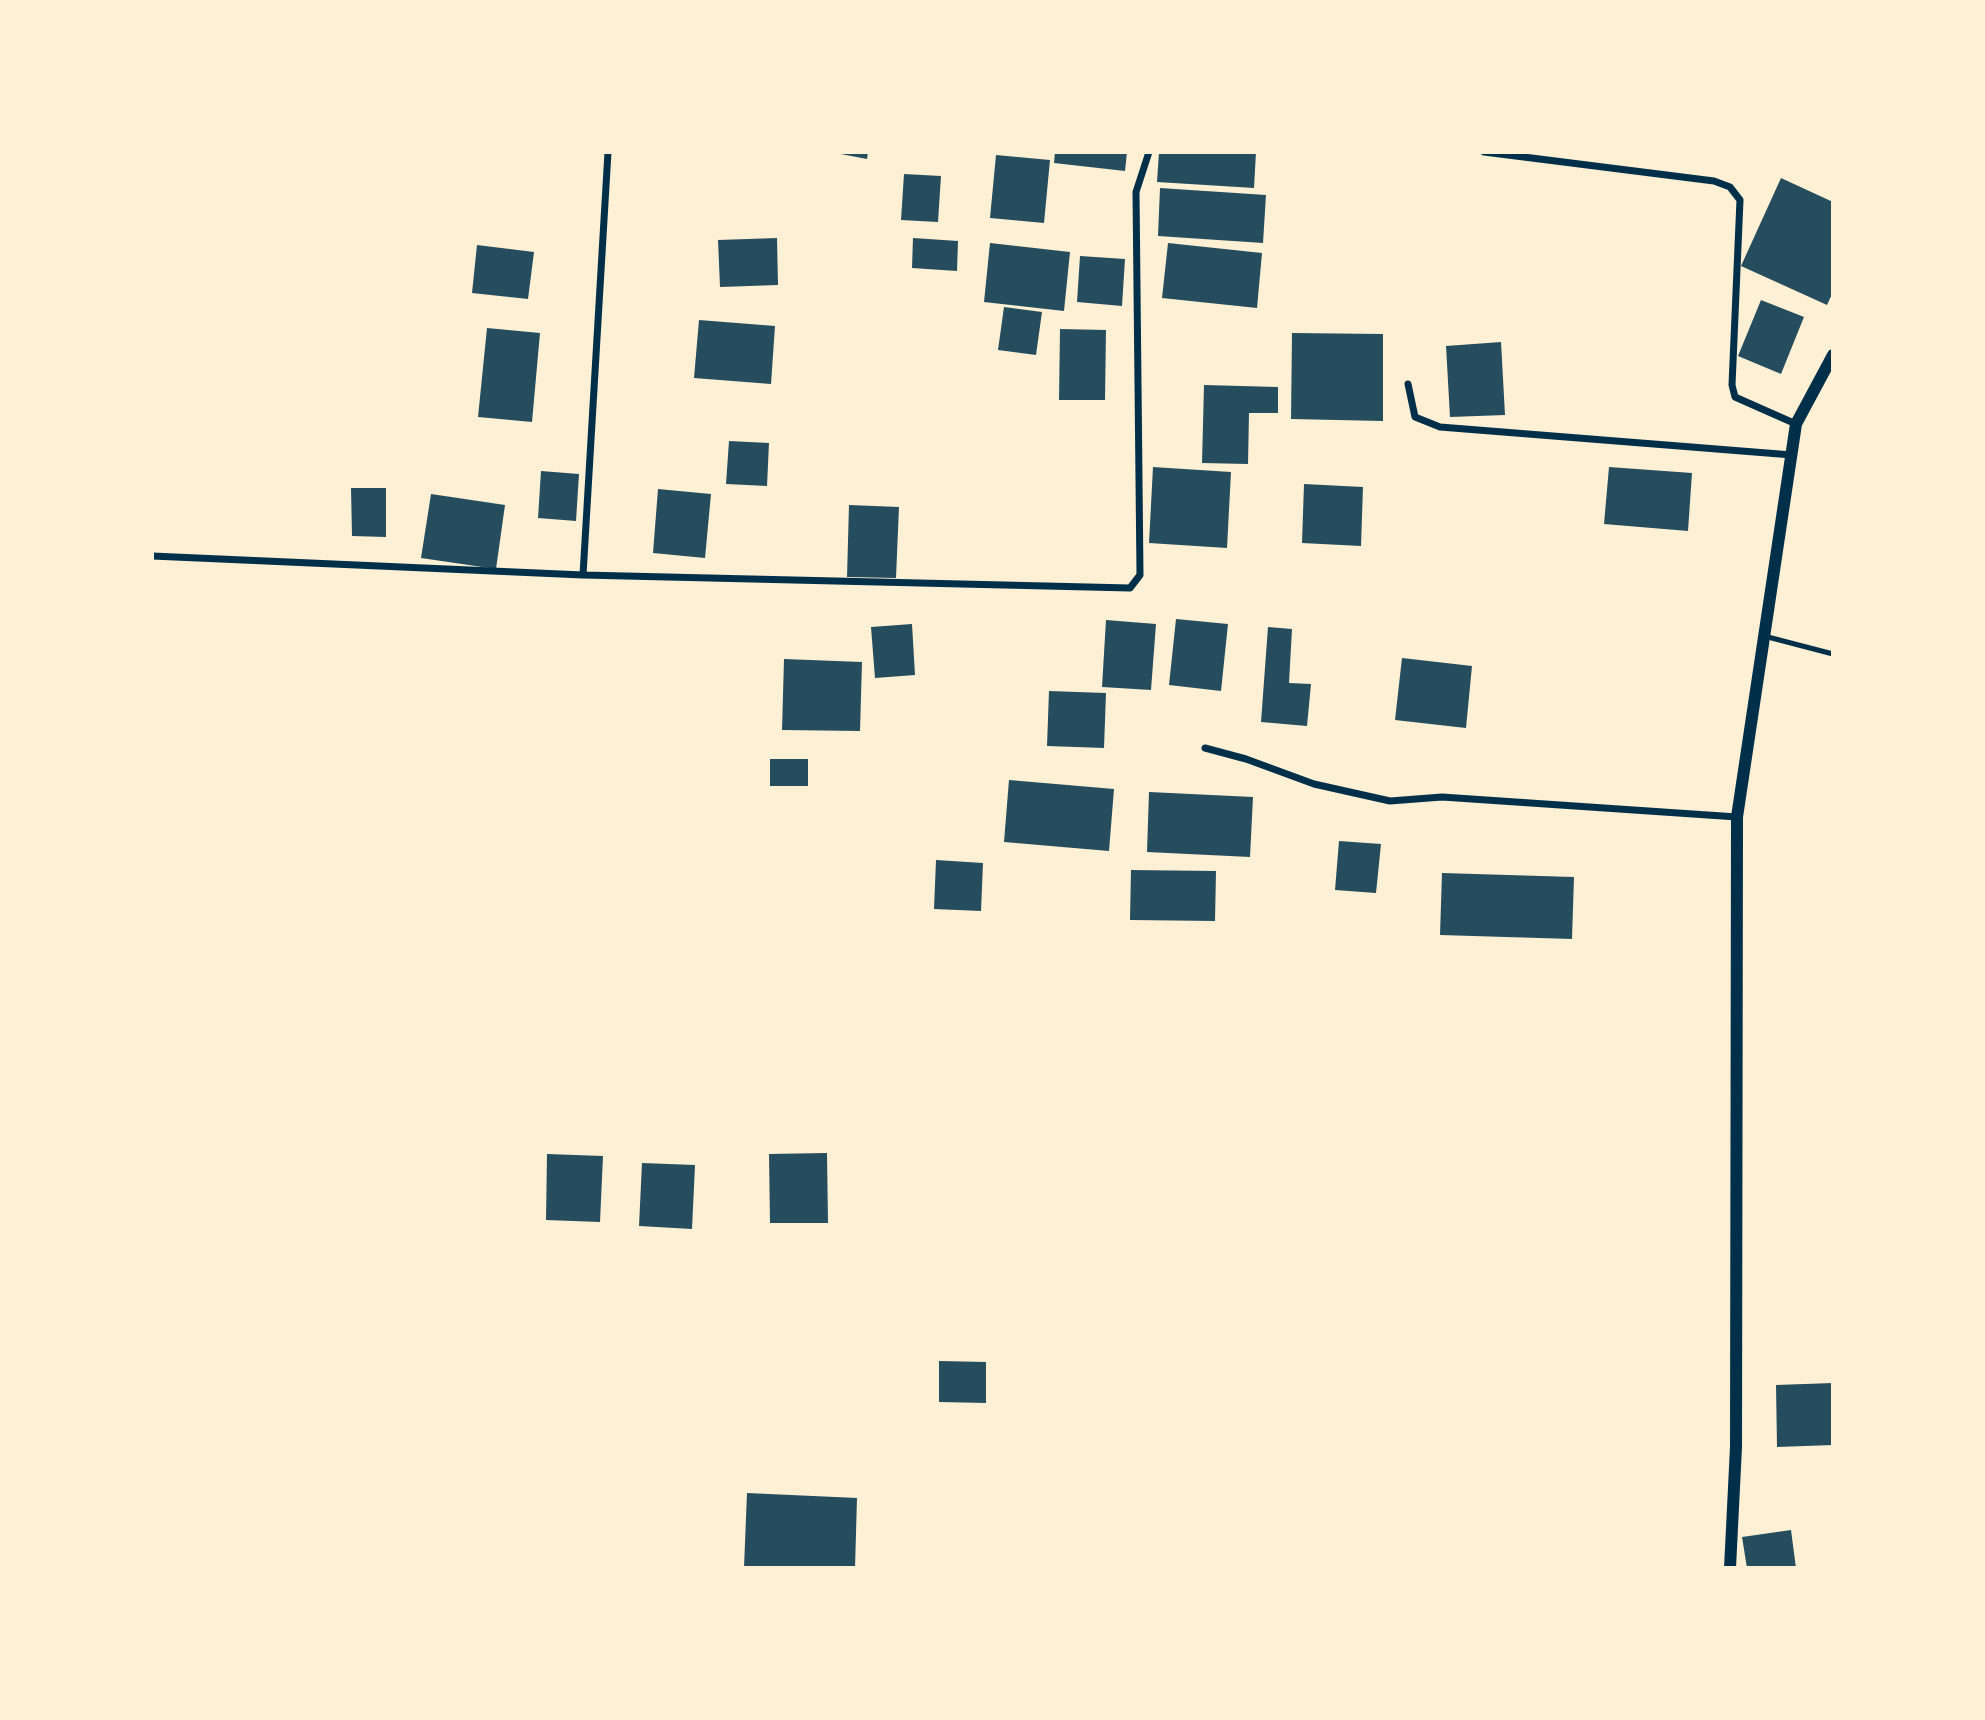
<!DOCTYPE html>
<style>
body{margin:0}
#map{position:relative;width:1985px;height:1720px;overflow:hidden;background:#fdf0d5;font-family:Helvetica,sans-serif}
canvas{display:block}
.frame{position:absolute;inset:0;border:154px solid #fdf0d5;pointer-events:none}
</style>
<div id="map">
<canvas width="1985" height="1720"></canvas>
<div class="frame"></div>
</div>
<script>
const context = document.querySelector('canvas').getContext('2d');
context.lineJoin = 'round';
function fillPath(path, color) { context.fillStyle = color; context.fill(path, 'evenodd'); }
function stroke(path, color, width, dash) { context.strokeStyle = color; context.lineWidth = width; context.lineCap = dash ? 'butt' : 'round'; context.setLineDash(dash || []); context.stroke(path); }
fillPath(new Path2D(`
 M830,152H868L867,159Z
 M1055,152H1127L1125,171L1054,163Z
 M1159,152H1256L1254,188L1157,182Z
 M996,155L1050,160L1044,223L990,218Z
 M904,174L941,176L938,222L901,220Z
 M1781,178L1833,202V292L1827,305L1741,266Z
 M1160,188L1266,195L1263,243L1158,236Z
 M777,238L778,285L720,287L718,240Z
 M913,238L958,241L957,271L912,268Z
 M990,243L1070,252L1064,311L984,302Z
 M1168,243L1262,253L1257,308L1162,298Z
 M477,245L534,252L528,299L472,293Z
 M1080,256L1125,259L1122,306L1077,302Z
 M1761,300L1804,317L1781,374L1738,356Z
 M1004,307L1042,312L1036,355L998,350Z
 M699,320L775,326L771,384L694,378Z
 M487,328L540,333L532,422L478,417Z
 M1060,329L1106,330L1105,400H1059Z
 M1292,333L1383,334V421L1291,419Z
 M1501,342L1505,415L1450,417L1446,346Z
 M1204,385L1278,387V413H1249L1248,464L1202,463Z
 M729,441L769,443L767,486L726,484Z
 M1153,467L1231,472L1227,548L1149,543Z
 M1609,467L1692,473L1688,531L1604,524Z
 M541,471L579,474L576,521L538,518Z
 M1304,484L1363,487L1361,546L1302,543Z
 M351,488H386V537L352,536Z
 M658,489L711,494L705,558L653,553Z
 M431,494L505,505L496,569L421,558Z
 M849,505L899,507L896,578L847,577Z
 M1176,619L1228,624L1221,691L1169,685Z
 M1106,620L1156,624L1151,690L1102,687Z
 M912,624L915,675L875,678L871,627Z
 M1268,627L1292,629L1289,683L1311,684L1307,726L1261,722Z
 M1402,658L1472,666L1466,728L1395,720Z
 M784,659L862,662L860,731L782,730Z
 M1049,691L1106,693L1104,748L1047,746Z
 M770,759H808V786H770Z
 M1009,780L1114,789L1109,851L1004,842Z
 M1149,792L1253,797L1250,857L1147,852Z
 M1339,841L1381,844L1376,893L1335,890Z
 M936,860L983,863L981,911L934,909Z
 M1131,870L1216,871L1215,921L1130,920Z
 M1442,873L1574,877L1572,939L1440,935Z
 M827,1153L828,1223H770L769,1154Z
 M547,1154L603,1156L600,1222L546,1220Z
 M642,1163L695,1165L692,1229L639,1226Z
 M939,1361L986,1362V1403L939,1402Z
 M1833,1383V1445L1777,1447L1776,1385Z
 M747,1493L857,1498L855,1568H744Z
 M1791,1530L1796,1568H1747L1742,1537Z`), '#264d5e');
stroke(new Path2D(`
 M1764,636L1833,654`), '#003049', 5);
stroke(new Path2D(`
 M1484,152L1714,181L1730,187L1740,200L1732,385L1735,397L1796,424
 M1408,384L1415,417L1440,427L1792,455
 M152,556L583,575L1130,588L1140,575L1136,192L1149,152
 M583,575L608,152
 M1205,748L1246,759L1314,784L1390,801L1442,797L1737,817`), '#003049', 7);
stroke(new Path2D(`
 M1730,1568L1736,1447L1737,817L1796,424L1833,355`), '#003049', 12);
</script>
